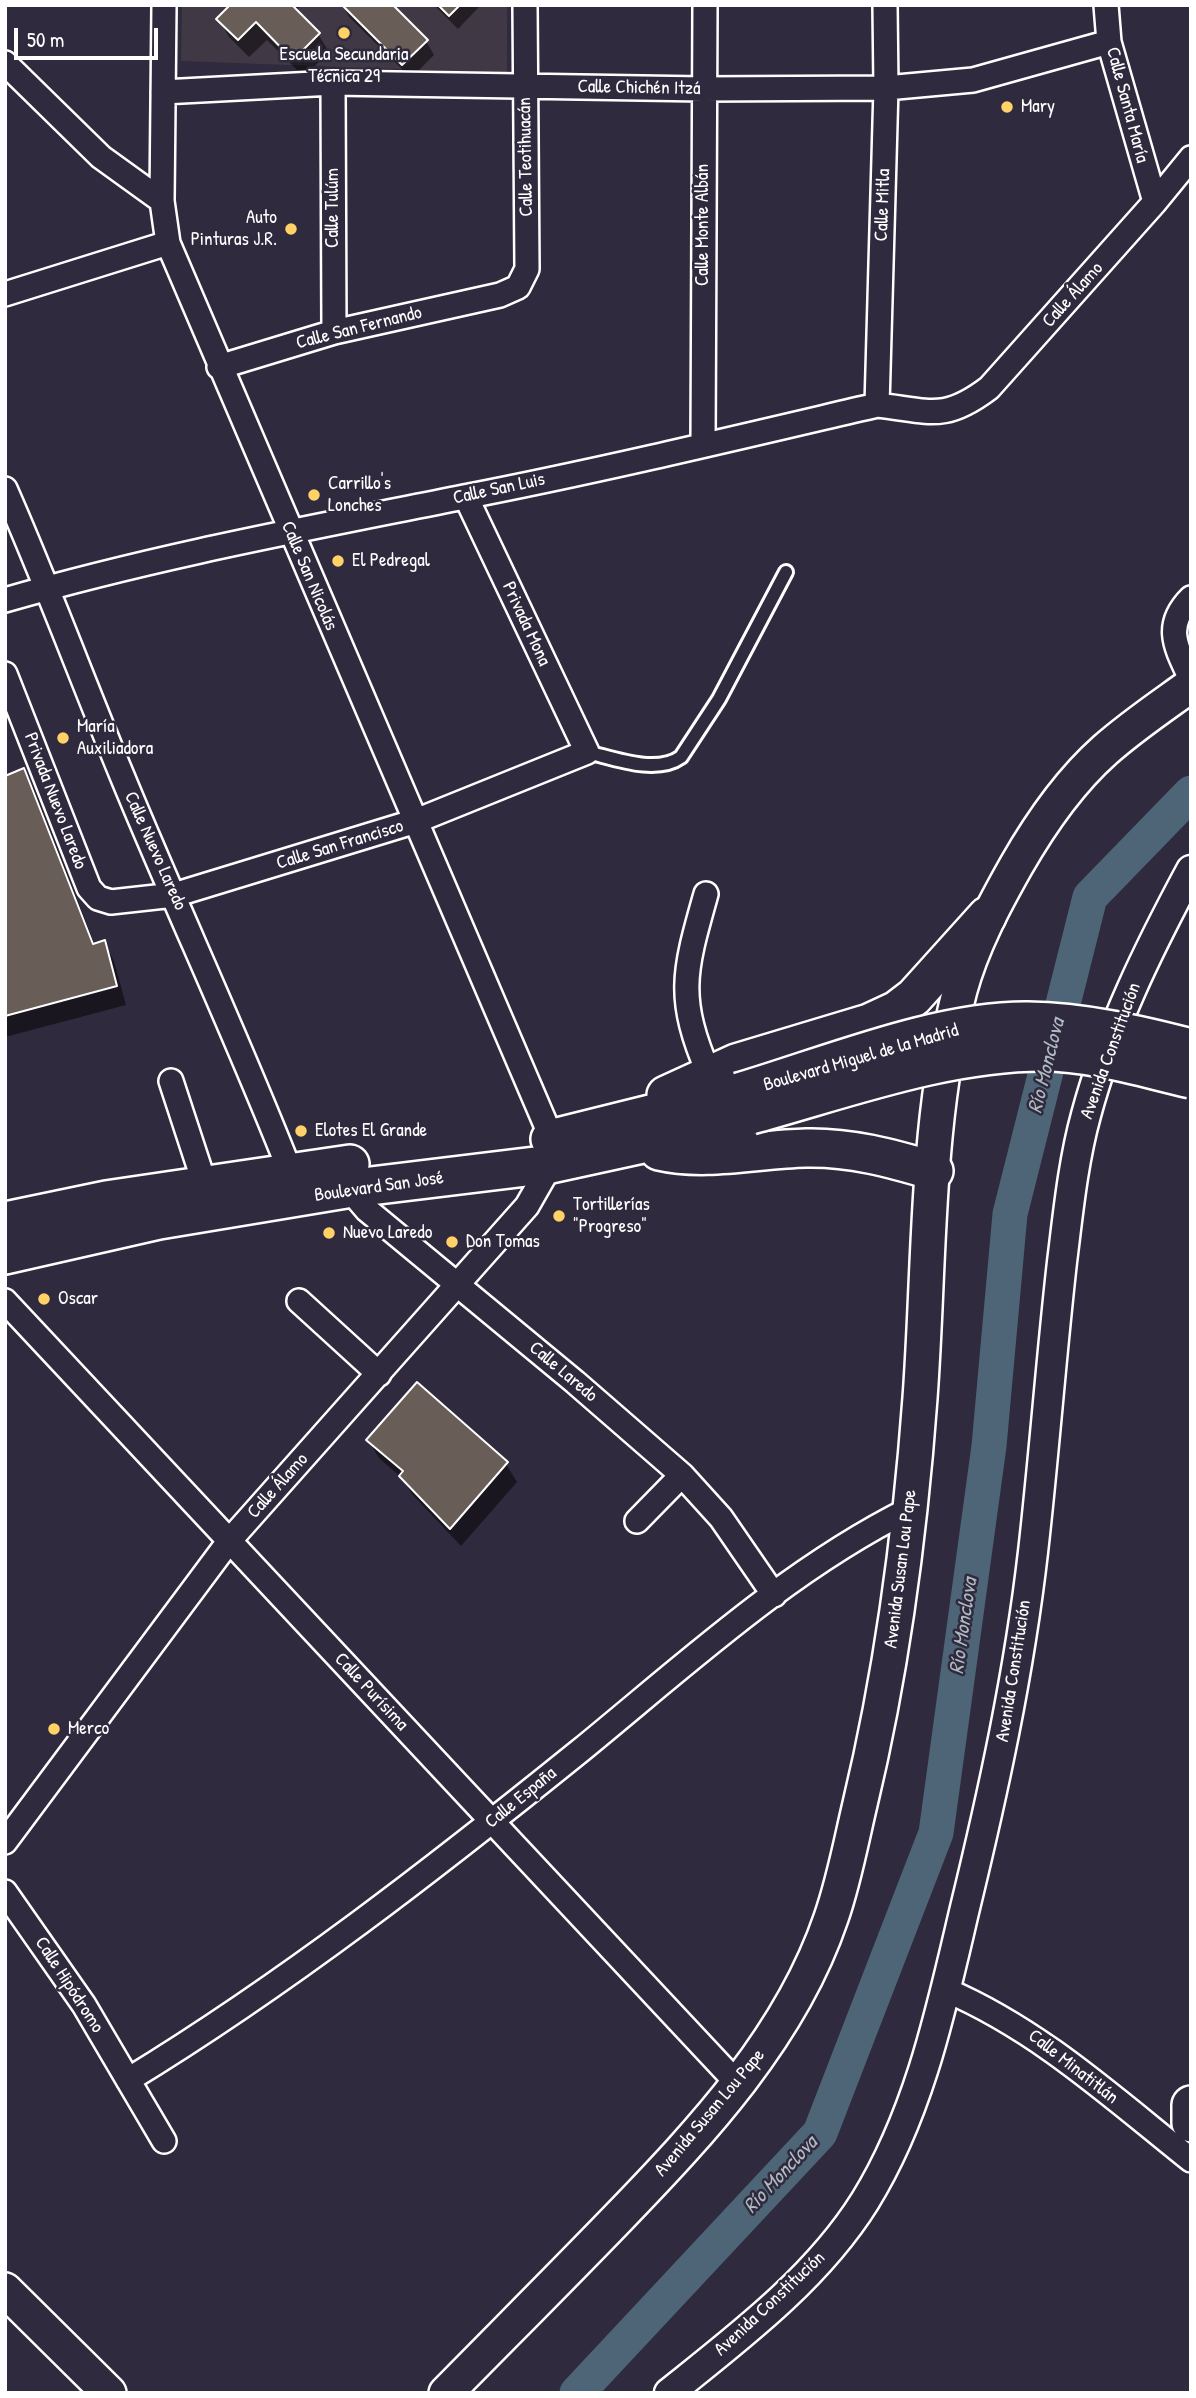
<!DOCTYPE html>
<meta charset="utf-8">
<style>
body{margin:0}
#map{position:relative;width:1196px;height:2398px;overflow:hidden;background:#2f2a3d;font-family:"Patrick Hand",sans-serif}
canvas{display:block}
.frame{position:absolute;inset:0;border:7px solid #fff;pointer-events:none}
.scale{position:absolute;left:14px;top:28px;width:144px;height:32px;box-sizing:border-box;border:4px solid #fff;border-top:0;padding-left:9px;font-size:21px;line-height:24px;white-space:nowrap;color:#fff;-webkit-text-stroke:5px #2f2a3d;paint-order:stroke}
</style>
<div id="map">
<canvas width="1196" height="2398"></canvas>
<div class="frame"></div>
<div class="scale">50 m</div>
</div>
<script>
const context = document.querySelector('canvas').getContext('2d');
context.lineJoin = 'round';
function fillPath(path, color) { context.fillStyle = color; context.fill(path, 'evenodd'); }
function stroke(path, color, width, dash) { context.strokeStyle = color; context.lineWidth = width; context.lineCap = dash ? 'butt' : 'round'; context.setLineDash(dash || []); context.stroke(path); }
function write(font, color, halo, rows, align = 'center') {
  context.font = font + ' "Patrick Hand",sans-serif'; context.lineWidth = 5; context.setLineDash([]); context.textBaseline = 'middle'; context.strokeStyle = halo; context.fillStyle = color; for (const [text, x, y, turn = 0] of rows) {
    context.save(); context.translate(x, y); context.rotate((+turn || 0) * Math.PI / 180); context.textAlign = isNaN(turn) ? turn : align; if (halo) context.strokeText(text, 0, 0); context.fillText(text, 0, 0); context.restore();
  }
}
fillPath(new Path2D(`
 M182,5H507V73L181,61Z`), '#403945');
fillPath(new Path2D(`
 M232,5H301L296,11L318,34L329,52L304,77L267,40L249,57L229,37L219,19Z
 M343,5L426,41L434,55L411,78L349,17Z
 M434,5H478L479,7L458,29Z
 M24,771L34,789L95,945L104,942L114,961L126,1005L5,1037V778Z
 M368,1440L506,1464L517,1482L461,1546L412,1494L403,1479L379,1458Z`), '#0007');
stroke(new Path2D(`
 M577,2393L820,2133L936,1833L989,1446L1010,1214L1090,897L1191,793`), '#4d6577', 35);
const building = new Path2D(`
 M230,5H292L320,33L293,60L256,22L238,40L216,19Z
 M342,5H393L428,40L402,65Z
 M438,5H460L449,16Z
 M24,768L93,944L105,940L117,986L5,1016V776Z
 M417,1382L508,1462L450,1529L399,1476L403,1471L366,1440Z`);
fillPath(building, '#695d58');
stroke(building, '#fff', 2);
const service = new Path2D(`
 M587,752C613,758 656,775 681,757L719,699L786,572`);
const minor = new Path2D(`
 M1106,5L1109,42L1155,202
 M5,63L101,157L162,201
 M333,83L334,332
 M163,92L333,83L703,89L886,88L973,80L1109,42
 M5,294L168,243
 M219,367L334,332L500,295L518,287L527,269L525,5
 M877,405L886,88L885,5
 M703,445L705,5
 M5,489C47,584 83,682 123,778C179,914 242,1047 295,1184
 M1191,598C1163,626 1176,647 1191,679
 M5,600C157,556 310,528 464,497C603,470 740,437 877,405C930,411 944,422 989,388L1155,202L1191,158
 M5,674L89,888L98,898L111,902L174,895L416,821L587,752L466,497
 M706,894C684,972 676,997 709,1074
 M171,1081L205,1185
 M344,1183L367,1210L575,1382L682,1475L721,1518L774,1595
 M5,1301L737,2083
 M299,1301L379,1374
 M637,1521L682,1475
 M5,1842L230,1540L527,1206L551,1164L552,1139L168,243L162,201L164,5
 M5,1892L84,2005L164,2141
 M946,1990C1039,2030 1112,2097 1191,2160
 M128,2080C287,1983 436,1867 581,1750C685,1665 789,1569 910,1509`);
const tertiary = new Path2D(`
 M669,2393C739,2337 817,2278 865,2201C919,2114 941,2010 964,1912C993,1793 1019,1674 1033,1552C1044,1456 1051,1359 1062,1262C1068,1214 1073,1162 1086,1115C1109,1029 1149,948 1191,870`);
const secondary = new Path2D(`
 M5,2290L109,2393
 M446,2393C503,2335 561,2277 618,2218C702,2131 791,2036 831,1918C844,1881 851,1842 860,1804C892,1671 910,1535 920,1398C930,1263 925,1122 960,990C972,946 994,905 1016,866C1040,824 1069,782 1105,750C1132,726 1162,706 1191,685`);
const primary = new Path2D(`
 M666,1095L736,1063L869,1023L897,1010L914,997L987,916
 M550,1139L739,1092
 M659,1151C706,1162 758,1149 806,1148C850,1147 891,1158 934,1171
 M5,1221L106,1200L350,1164
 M5,1255L159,1220L346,1189L551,1164L675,1137L751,1115
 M1191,2105V2123`);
stroke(service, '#fff', 18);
stroke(minor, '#fff', 28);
stroke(tertiary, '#fff', 33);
stroke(secondary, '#fff', 38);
stroke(primary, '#fff', 42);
stroke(service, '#2f2a3d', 12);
stroke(minor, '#2f2a3d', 23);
stroke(tertiary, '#2f2a3d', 28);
stroke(secondary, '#2f2a3d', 33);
stroke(primary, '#2f2a3d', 37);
const primaryBridge = new Path2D(`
 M739,1092C827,1066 937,1020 1028,1021C1084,1022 1137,1034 1191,1048
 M751,1115C846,1089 945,1052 1043,1052C1093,1052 1143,1068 1191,1079`);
stroke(primaryBridge, '#fff', 42, []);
stroke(primaryBridge, '#2f2a3d', 37);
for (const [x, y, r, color] of [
 [344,33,7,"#ffd166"],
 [1007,107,7,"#ffd166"],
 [291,229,7,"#ffd166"],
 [314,495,7,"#ffd166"],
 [338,561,7,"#ffd166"],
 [63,738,7,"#ffd166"],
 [301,1131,7,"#ffd166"],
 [559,1216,7,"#ffd166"],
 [329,1233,7,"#ffd166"],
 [452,1242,7,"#ffd166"],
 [44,1299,7,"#ffd166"],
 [54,1729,7,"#ffd166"]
]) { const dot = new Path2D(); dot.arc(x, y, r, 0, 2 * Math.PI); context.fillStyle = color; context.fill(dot); stroke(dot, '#2f2a3d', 2.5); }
write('19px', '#fff', '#2f2a3d', [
 ["Escuela Secundaria",344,55,"center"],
 ["Técnica 29",344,77,"center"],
 ["Mary",1021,107],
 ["Auto",277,218,"right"],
 ["Pinturas J.R.",277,240,"right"],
 ["Carrillo's",328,484],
 ["Lonches",328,506],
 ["El Pedregal",352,561],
 ["María",77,727],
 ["Auxiliadora",77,749],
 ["Elotes El Grande",315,1131],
 ["Tortillerías",573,1205],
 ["\"Progreso\"",573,1227],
 ["Nuevo Laredo",343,1233],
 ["Don Tomas",466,1242],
 ["Oscar",58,1299],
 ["Merco",68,1729]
], 'left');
write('19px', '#fff', '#2f2a3d', [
 ["Calle Chichén Itzá",639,88,1],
 ["Calle Santa María",1127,105,75],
 ["Calle Teotihuacán",526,157,-91],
 ["Calle Mitla",883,205,-88],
 ["Calle Tulúm",333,208,-90],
 ["Calle Monte Albán",703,225,-90],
 ["Calle Álamo",1073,295,-48],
 ["Calle San Fernando",359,328,-14],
 ["Calle San Luis",499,489,-12],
 ["Calle San Nicolás",309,576,67],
 ["Privada Mona",526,624,65],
 ["Privada Nuevo Laredo",55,801,69],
 ["Calle San Francisco",340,845,-17],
 ["Calle Nuevo Laredo",155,851,66],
 ["Avenida Constitución",1111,1051,-70],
 ["Boulevard Miguel de la Madrid",861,1058,-16],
 ["Boulevard San José",379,1187,-8],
 ["Calle Laredo",563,1372,40],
 ["Calle Álamo",278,1486,-48],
 ["Avenida Susan Lou Pape",901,1569,-83],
 ["Avenida Constitución",1014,1671,-81],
 ["Calle Purísima",371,1692,47],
 ["Calle España",521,1798,-39],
 ["Calle Hipódromo",69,1985,57],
 ["Calle Minatitlán",1073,2067,38],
 ["Avenida Susan Lou Pape",710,2113,-50],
 ["Avenida Constitución",770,2304,-43]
]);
write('italic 21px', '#afbac2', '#2f2a3d', [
 ["Río Monclova",1047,1066,-76],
 ["Río Monclova",964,1626,-82],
 ["Río Monclova",781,2175,-47]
]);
</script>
